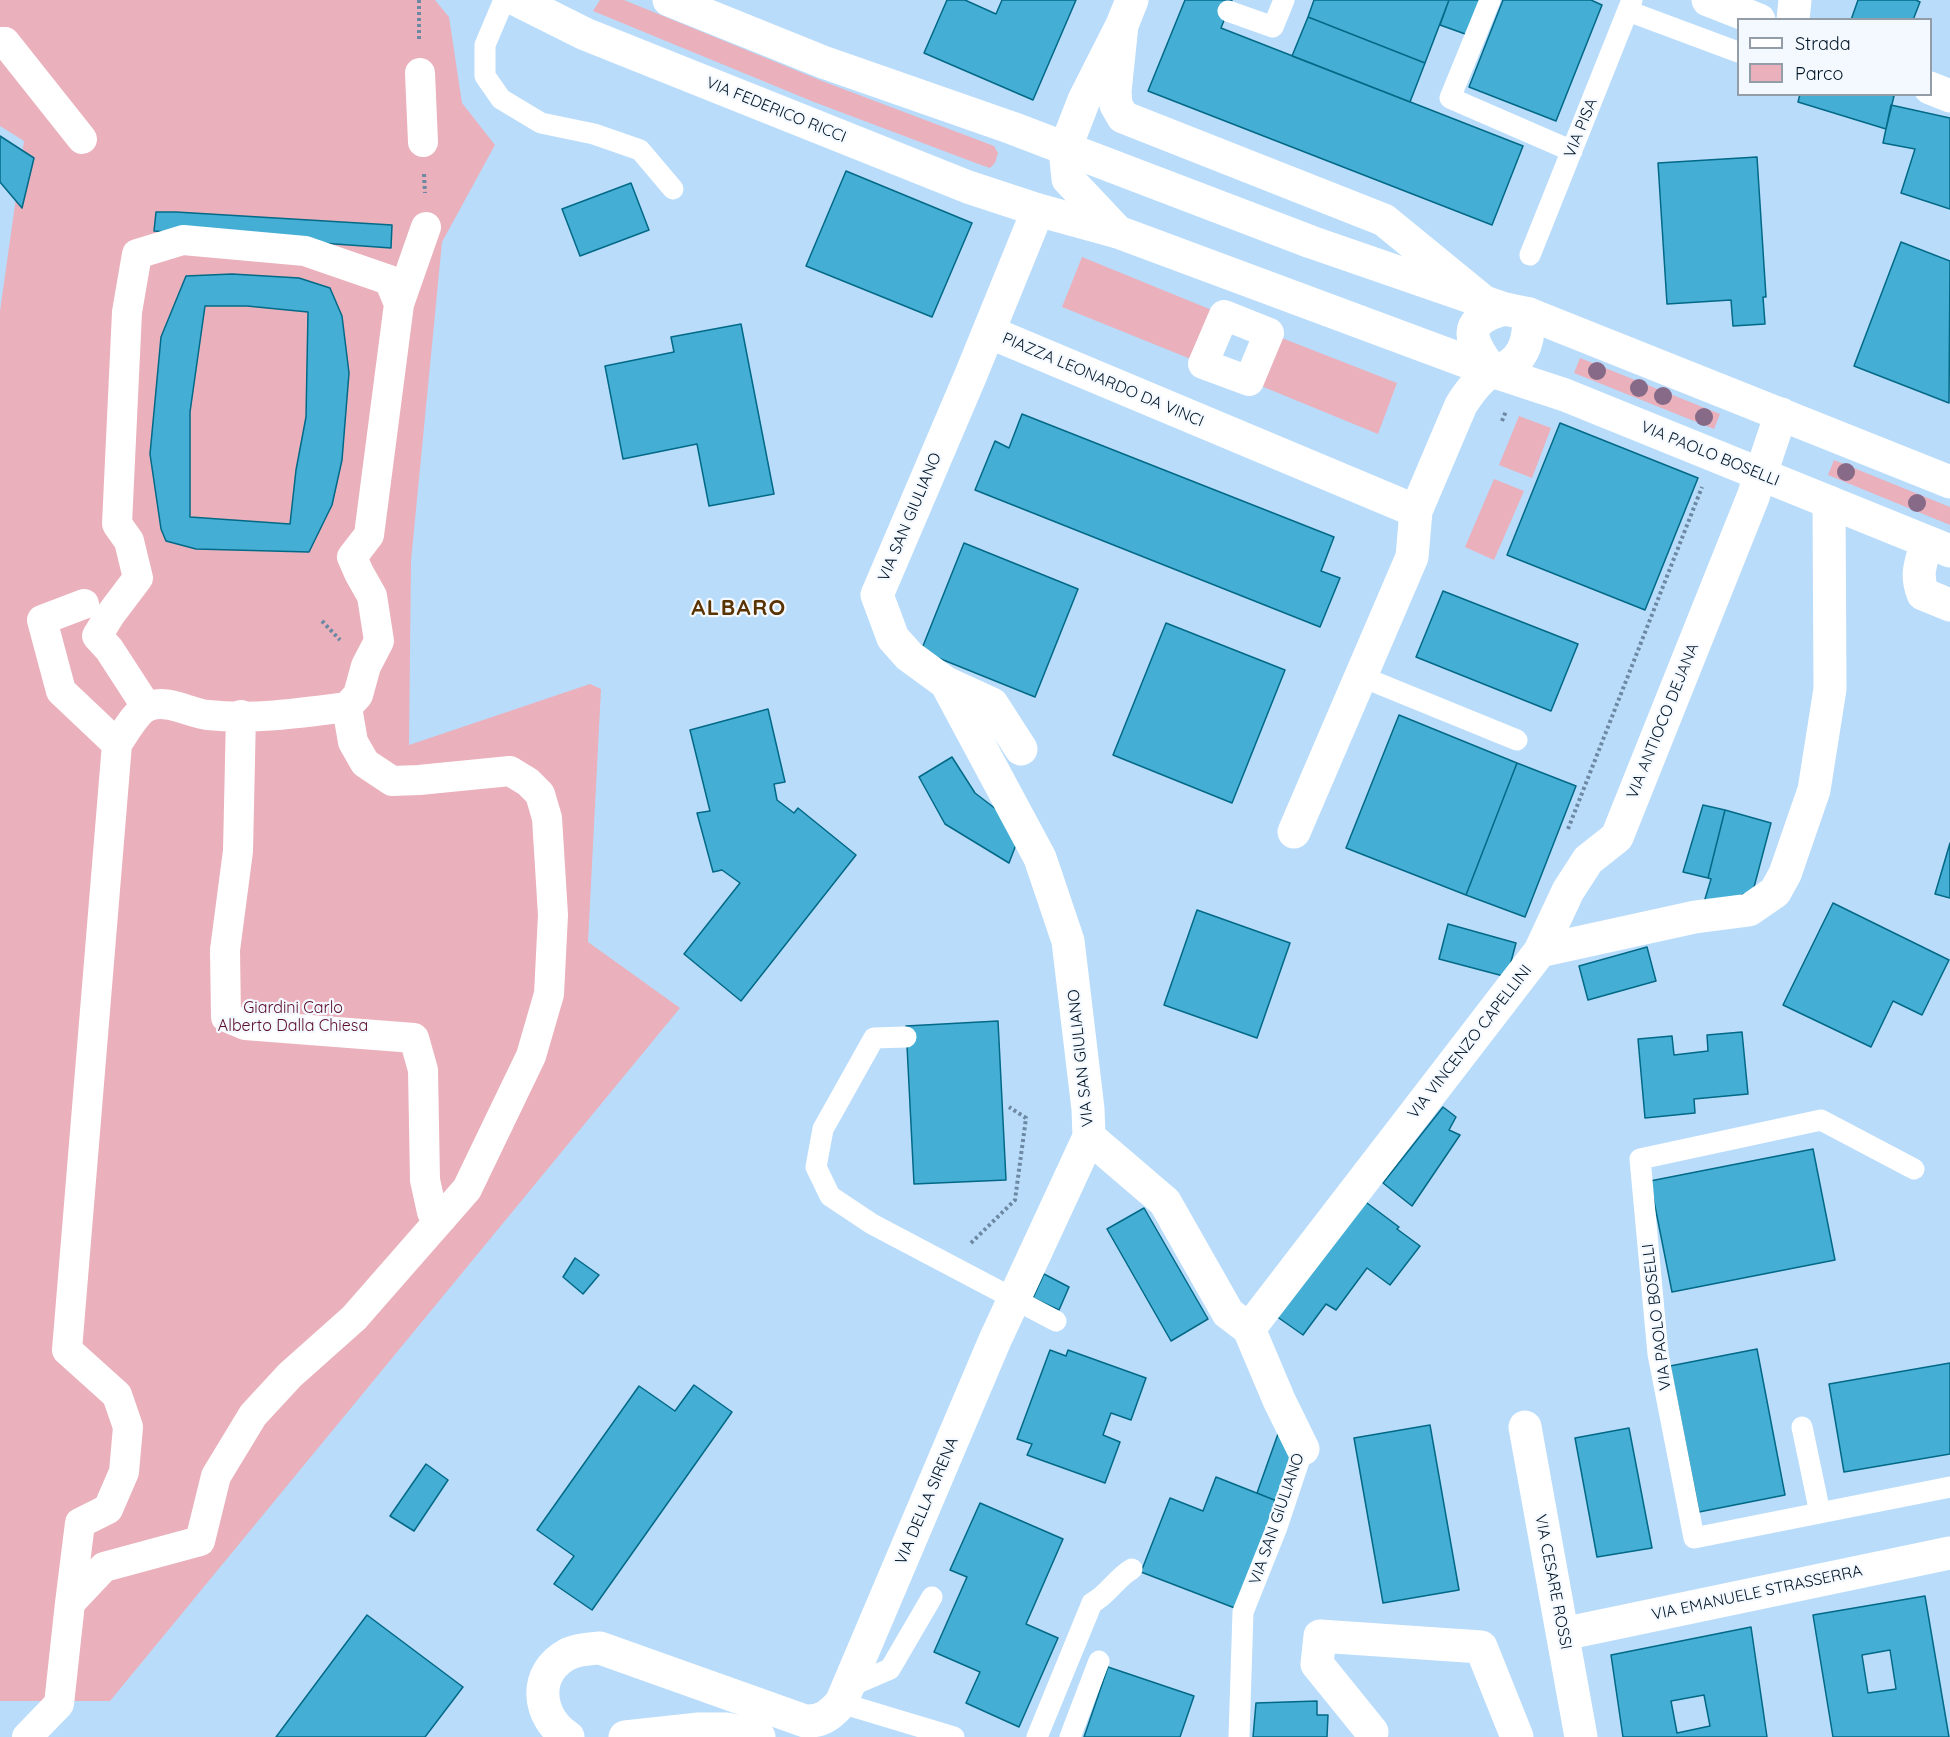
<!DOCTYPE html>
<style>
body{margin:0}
#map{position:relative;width:1950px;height:1737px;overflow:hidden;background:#badcfb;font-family:Quicksand,sans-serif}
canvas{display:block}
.legend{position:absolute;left:1737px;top:18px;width:195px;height:78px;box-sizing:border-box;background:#f4f9ff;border:2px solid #929da8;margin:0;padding:8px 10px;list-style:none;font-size:18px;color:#001425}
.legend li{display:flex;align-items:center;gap:12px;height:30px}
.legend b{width:30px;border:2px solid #929da8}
</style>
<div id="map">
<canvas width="1950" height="1737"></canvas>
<ul class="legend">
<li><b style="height:8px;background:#fff"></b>Strada</li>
<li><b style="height:16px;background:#eab0bb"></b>Parco</li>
</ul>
</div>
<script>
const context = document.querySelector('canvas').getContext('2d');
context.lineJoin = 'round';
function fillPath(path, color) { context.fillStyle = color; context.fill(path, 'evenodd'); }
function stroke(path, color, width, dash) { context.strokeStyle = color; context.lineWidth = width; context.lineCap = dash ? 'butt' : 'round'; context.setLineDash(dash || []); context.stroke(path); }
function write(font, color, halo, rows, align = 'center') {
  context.font = font + ' Quicksand,sans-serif'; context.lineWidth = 4.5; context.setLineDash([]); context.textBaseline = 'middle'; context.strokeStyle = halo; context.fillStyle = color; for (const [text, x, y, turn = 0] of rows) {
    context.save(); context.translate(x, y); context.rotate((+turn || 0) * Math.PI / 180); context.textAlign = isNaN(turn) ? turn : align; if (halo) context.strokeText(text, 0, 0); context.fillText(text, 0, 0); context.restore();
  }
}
fillPath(new Path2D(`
 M0,0H435L449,17L462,103L495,145L442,242L411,561L409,745L590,684L601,689L588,942L680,1008L110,1701H0V311L24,141L0,126Z
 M600,0H624L822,81L994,146L998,153L995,163L990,168L981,165L814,102L593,11Z
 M1082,257L1224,315L1203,364L1062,307Z
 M1269,333L1397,383L1378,434L1249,381Z
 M1580,358L1720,414L1714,429L1574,373Z
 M1519,416L1551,428L1532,478L1499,465Z
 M1834,460L1950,507V525L1828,475Z
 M1494,479L1524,491L1494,560L1465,547Z`), '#eab0bb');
const building = new Path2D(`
 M947,0H965L996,14L1002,0H1076L1033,100L924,53Z
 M1185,0H1232L1221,28L1523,146L1492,225L1148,91Z
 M1314,0H1449L1425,63L1308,17Z
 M1449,0H1482L1468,35L1440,25Z
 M1503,0H1591L1602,5L1556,121L1469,87Z
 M1858,0H1916L1920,2L1913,20H1851Z
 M1308,17L1425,63L1410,102L1292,56Z
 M1800,94H1889L1894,96L1886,129L1798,102Z
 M1891,105L1950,118V209L1901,193L1915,149L1883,143Z
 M0,136L34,158L22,208L0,182Z
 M1757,157L1766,297H1763L1765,324L1733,326L1731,300L1667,304L1658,163Z
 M846,171L972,223L932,317L806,266Z
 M631,183L649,230L580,256L562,209Z
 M156,212H176L392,225L391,248L154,231Z
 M1901,242L1950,261L1949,403L1854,366Z
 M232,274L299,278L330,288L342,316L349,373L342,460L332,505L309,552L196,549L166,541L161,529L150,454L161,337L186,276ZM205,306H247L308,312L306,417L296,470L290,524L190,517V412Z
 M741,324L774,494L709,506L697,444L623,459L605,366L674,352L671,337Z
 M1022,414L1334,537L1321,571L1340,578L1320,627L975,490L995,441L1009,448Z
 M1560,423L1698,478L1645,610L1507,555Z
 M964,543L1078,589L1035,697L921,651Z
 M1443,591L1578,644L1551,711L1416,657Z
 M1166,623L1285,670L1232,803L1113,755Z
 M768,709L785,782L774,784L777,800L794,813L798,808L856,855L741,1001L684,954L740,883L722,870L713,872L697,813L710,811L690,730Z
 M1399,715L1517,763L1466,895L1346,848Z
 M952,757L975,793L1022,829L1009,863L945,824L919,777Z
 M1517,763L1576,786L1525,917L1466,895Z
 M1703,805L1725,810L1708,878L1683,872Z
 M1725,810L1771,823L1753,891L1702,909L1711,879L1708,878Z
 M1950,843V898L1935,894Z
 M1833,903L1949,960L1922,1015L1893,1001L1871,1047L1783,1005Z
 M1197,910L1290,943L1257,1038L1164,1005Z
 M1448,924L1516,943L1507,977L1439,959Z
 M1647,947L1656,981L1588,1000L1579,966Z
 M998,1021L1006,1180L914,1184L906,1026Z
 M1742,1032L1748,1094L1694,1099L1695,1113L1645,1118L1638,1039L1672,1036L1674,1055L1708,1051L1707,1035Z
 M1443,1107L1456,1117L1449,1130L1460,1135L1412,1206L1383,1183Z
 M1813,1149L1835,1260L1672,1292L1650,1181Z
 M1363,1200L1399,1227L1397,1229L1420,1246L1390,1285L1367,1268L1336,1310L1326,1304L1303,1335L1276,1316Z
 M1144,1208L1208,1319L1171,1341L1107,1229Z
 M575,1258L599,1275L583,1294L563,1277Z
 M1044,1274L1069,1287L1059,1310L1033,1298Z
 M1757,1349L1785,1495L1699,1512L1670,1366Z
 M1050,1350L1066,1356L1068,1350L1146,1378L1131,1420L1111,1413L1103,1435L1120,1442L1105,1483L1027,1455L1032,1444L1017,1439Z
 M1950,1363V1454L1844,1472L1829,1384Z
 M694,1385L732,1412L592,1610L554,1584L574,1556L537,1530L639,1386L675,1411Z
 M1284,1417L1298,1455L1279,1502L1257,1493Z
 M1430,1425L1459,1590L1383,1603L1354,1438Z
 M1629,1428L1652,1548L1597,1557L1575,1438Z
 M426,1464L448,1480L414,1531L390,1516Z
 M1216,1477L1282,1503L1240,1610L1141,1572L1170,1498L1203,1511Z
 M980,1503L1063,1539L1026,1624L1058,1638L1019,1727L966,1703L980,1672L934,1652L967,1577L950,1570Z
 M1925,1596L1949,1737H1833L1813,1615ZM1890,1650L1896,1689L1868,1693L1862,1655Z
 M367,1615L463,1687L425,1737H276Z
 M1751,1627L1767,1737H1623L1611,1655ZM1704,1695L1710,1726L1677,1733L1671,1701Z
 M1108,1667L1194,1696L1180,1737H1084Z
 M1317,1701V1715H1328L1327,1737H1253L1256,1703Z`);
fillPath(building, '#45aed4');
stroke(building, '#026987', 1.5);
stroke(new Path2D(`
 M419,0V39
 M424,174L425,193
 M1502,421L1506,411
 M322,621L340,640
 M1568,829L1702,487
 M971,1243L1015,1200L1026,1118L1009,1107`), '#6c88a2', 4, [3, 3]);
stroke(new Path2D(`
 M504,0L485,45V76L501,99L541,123L594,134L640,150L673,189
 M1490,0L1450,98L1572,151
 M1228,11L1273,27L1284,0
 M1628,11L1738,52
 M1530,255L1632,0
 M1360,676L1517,740
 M906,1037L874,1038L823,1129L816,1167L830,1196L872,1224L1056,1321
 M1914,1169L1821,1120L1640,1159L1658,1354L1694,1538L1950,1487
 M1802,1427L1820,1513
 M848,1687L890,1669L932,1597
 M841,1703L954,1737
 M1037,1737L1092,1603C1108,1595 1116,1578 1132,1569
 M1070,1737L1099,1661
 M1239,1737L1243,1612L1277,1527L1303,1449`), '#fff', 21);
stroke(new Path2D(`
 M0,42H5L82,139
 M420,73L423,142
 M1224,315L1269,333L1249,381L1203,364Z
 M146,706L109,649L97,636L110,615L138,578L129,541L117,524L127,312L137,254L183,240L305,251L389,280L399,304
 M241,715L238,851L225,950L226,1017L245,1025L414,1038L423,1070L425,1180L432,1212L442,1218
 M117,744C124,734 137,710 149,706C168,699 189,713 208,715C253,720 302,713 347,707
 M70,1603L80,1523L108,1509L124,1472L128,1427L117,1395L67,1350L117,744L61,691L42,620L84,604
 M27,1737L59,1704L70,1603L104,1567L200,1541L216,1476L253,1415L290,1375L354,1318L467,1189L531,1056L549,994L553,915L547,818L540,794L528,782L510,771L419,780L392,781L365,763L353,742L347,707L358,695L366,666L379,641L372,596L359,573L352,557L369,535L399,304L426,227`), '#fff', 30);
stroke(new Path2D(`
 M1708,0L1759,20
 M1793,20L1795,0
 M1930,88L1950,96
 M989,332L1416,511
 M1492,371C1470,341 1459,321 1505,309
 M1927,542C1921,563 1915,573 1923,594L1950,605
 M946,683L992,704L1021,749
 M1294,832L1412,557L1416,511L1461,405C1468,394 1480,377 1493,371C1497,369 1502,369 1506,367C1527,357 1529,334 1529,314
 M1540,951L1568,891L1588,860L1617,837L1753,497L1781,414
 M1089,1137L1165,1202L1228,1313L1249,1329L1279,1400L1303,1449
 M1249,1329L1540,951L1695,917L1749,910L1775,892L1785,874L1814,790L1830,689L1829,502
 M1525,1427L1581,1737
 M1563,1634L1950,1553
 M1372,1732L1317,1664L1320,1636L1481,1647L1517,1737
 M568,1737C537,1717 532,1673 568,1654C579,1649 589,1649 600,1648L805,1721C822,1722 830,1715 841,1703L995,1340L1089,1137L1088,1109L1068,941L1040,858L946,683L909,656L893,638L877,595L970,377L1038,210
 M625,1737L699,1729H727L759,1737`), '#fff', 33);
stroke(new Path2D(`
 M1122,25L1115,91L1116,105L1123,117L1384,220L1483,301
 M1118,232L1068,179L1065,149L1084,100L1122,25L1132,0`), '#fff', 33);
stroke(new Path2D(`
 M517,0L585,34L968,187L1038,210L1118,232L1492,371L1565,395L1950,551
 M669,0L823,62L1012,128L1311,242L1505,309L1529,314L1950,482`), '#fff', 33);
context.fillStyle = '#866a88';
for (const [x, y] of [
 [1597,371],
 [1639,388],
 [1663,396],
 [1704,417],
 [1846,472],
 [1917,503]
]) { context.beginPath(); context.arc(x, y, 9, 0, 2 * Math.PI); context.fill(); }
write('16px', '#001425', '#f4f9ff', [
 ["VIA FEDERICO RICCI",776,110,22],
 ["VIA PISA",1581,128,-68],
 ["PIAZZA LEONARDO DA VINCI",1103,380,23],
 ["VIA PAOLO BOSELLI",1710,454,22],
 ["VIA SAN GIULIANO",910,517,-67],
 ["VIA ANTIOCO DEJANA",1663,721,-68],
 ["VIA VINCENZO CAPELLINI",1470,1042,-52],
 ["VIA SAN GIULIANO",1081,1058,-96],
 ["VIA PAOLO BOSELLI",1657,1317,-97],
 ["VIA DELLA SIRENA",927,1501,-67],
 ["VIA SAN GIULIANO",1277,1519,-71],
 ["VIA CESARE ROSSI",1553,1582,79],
 ["VIA EMANUELE STRASSERRA",1757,1593,-12]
]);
write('16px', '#5c0c29', '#f4f9ff', [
 ["Giardini Carlo",293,1008],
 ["Alberto Dalla Chiesa",293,1026]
]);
context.letterSpacing = '1.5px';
write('bold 22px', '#593301', '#f4f9ff', [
 ["ALBARO",739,608]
]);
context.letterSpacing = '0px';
</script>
